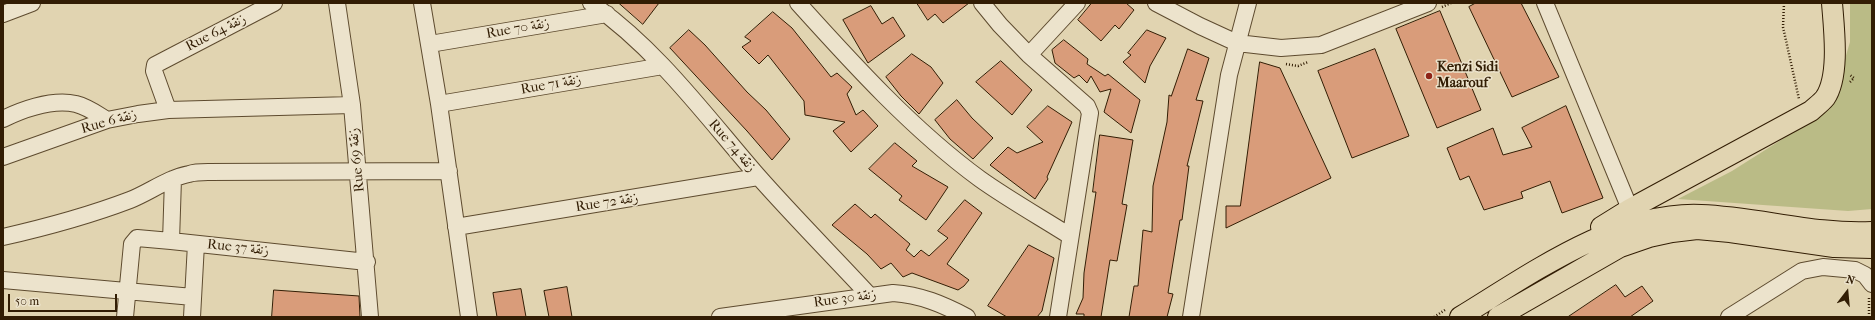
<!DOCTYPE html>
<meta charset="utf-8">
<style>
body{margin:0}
#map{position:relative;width:1875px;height:320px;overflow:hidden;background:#e1d4b1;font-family:"IM FELL French Canon",serif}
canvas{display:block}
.frame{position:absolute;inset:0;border:4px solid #321d04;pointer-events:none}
.north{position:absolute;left:1827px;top:272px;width:40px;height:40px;-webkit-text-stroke:3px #ece3cc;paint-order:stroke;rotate:16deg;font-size:11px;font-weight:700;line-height:16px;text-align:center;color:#321d04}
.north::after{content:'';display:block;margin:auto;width:14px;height:18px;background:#321d04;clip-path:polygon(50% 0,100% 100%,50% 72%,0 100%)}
.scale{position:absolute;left:8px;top:294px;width:109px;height:18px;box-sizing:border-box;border:2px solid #321d04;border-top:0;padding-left:5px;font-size:12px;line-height:14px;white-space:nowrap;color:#321d04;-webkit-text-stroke:3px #ece3cc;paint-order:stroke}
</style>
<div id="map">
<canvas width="1875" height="320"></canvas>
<div class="frame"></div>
<div class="north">N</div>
<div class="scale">50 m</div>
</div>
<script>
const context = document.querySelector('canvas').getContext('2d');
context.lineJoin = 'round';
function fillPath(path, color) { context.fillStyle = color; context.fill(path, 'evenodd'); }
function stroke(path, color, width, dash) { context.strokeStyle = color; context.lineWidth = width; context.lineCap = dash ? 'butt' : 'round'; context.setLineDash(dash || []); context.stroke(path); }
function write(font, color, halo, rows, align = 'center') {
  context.font = font + ' "IM FELL French Canon",Amiri,serif'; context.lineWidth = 3; context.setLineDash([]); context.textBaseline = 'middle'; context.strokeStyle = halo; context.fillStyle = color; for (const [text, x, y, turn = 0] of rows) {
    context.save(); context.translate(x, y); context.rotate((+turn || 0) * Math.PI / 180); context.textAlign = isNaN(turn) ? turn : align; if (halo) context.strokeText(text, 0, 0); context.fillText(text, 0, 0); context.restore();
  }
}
fillPath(new Path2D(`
 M1850,3H1872V209L1848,211L1678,199L1732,171L1830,109L1850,42Z`), '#babb86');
const building = new Path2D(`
 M619,3H659L643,24Z
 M917,3H969L943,23L935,14L928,20Z
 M1092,3H1126L1134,10L1119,29L1115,25L1101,41L1078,20Z
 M1476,3H1521L1559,77L1512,97L1469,7Z
 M871,6L882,24L893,17L905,36L868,63L843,20Z
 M1440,11L1481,110L1437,128L1396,29Z
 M773,12L792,28L831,77L837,73L852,87L847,94L856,115L863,110L878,126L851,152L833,131L845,122L805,115L804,101L768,55L759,64L742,47L751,41L745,37Z
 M689,30L705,45L747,92L766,110L790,139L772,160L747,131L670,48Z
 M1147,30L1166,38L1150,66L1145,83L1123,62L1131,55L1128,53Z
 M1064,40L1088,59L1087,64L1105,76L1108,74L1140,100L1131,133L1104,112L1111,89L1100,92L1091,76L1087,83L1079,75L1074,78L1055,63L1052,50Z
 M1188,49L1209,58L1196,100L1203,101L1187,166H1189L1182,220H1180L1168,293L1173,294L1167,317H1129L1134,286H1138L1143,230L1152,232L1153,186L1167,122L1169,95L1171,96Z
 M1375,49L1409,136L1352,158L1318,71Z
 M912,54L931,67L943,83L919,114L901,96L886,77Z
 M1001,61L1032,90L1012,115L976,82Z
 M1260,62L1280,68L1331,178L1226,228V206H1240Z
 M957,100L972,118L993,138L973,159L950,139L935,120Z
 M1048,106L1072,122L1047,177L1048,179L1035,199L990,165L1008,147L1017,153L1043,142L1027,127Z
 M1566,106L1603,198L1562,213L1550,181L1521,192L1523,198L1484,210L1469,176L1460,180L1447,148L1493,128L1503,155L1532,147L1522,128Z
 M1100,135L1133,140L1122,204L1127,205L1117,261L1110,260L1101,317H1084V314H1076L1083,298L1084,273L1096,192H1093Z
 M895,143L917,161L912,166L948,187L926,220L899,200L902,196L869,169Z
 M965,200L982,213L947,264L969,280L964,286L958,290L912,273L903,277L891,263L881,269L867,254L832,225L855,204L871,218L875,214L910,244L906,250L914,257L921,250L929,256L948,238L938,231Z
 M1029,245L1054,258L1042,311L1037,317H1007L988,306Z
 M1616,285L1625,297L1642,286L1653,301L1630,317H1568Z
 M567,287L572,317H549L544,291Z
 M521,289L526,317H497L493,293Z
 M274,290L359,296L360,317H272Z`);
fillPath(building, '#d99c7a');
stroke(building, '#321d04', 1);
const minor = new Path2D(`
 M337,3L352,105L370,317
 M422,3L439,104L469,317
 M591,3C657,49 705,115 757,175C793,216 832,255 869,295
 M798,3C853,64 913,130 980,179C1008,199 1040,217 1070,236
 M982,3L1000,25L1029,55L1087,106L1090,113L1058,317
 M1156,3L1200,26L1237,43L1281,48L1321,45L1428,3
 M1545,3L1630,209
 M3,14L32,3
 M430,44L607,14
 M1029,55L1077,3
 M439,104L663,66
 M168,110L154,71L155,65L274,3
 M3,119C24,109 53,99 76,104C88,107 97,114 107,120
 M3,157L107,120L138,114L168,110L352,105
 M173,179L171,241L367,262
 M456,227L758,177
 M3,237C47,227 88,216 130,200C150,192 168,178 189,174C195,172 202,172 208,172L449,171
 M3,280L193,297
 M125,317L132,244L137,238L171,241
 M192,317L196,244
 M720,317L893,293C921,295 942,304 967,317
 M1191,317L1229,75L1248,3
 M1729,317L1802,271L1823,267L1855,270L1865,275L1872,284`);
const major = new Path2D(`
 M1601,227L1630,209L1811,111C1815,107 1821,103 1825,98C1840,76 1834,29 1832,3
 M1460,317C1529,275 1617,211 1701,215C1758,217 1814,235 1872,232
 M1498,317L1620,247L1649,237L1672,232L1697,229L1730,232L1834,247L1872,248`);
stroke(minor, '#5e4b2f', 18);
stroke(major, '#321d04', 22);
stroke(new Path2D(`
 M1784,3L1783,27L1799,99
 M1442,7L1451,3
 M1286,64L1298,66L1308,62
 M1850,82L1854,78L1850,75
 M1434,317L1445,310
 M1869,317V298`), '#321d04', 2.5, [1, 2]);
stroke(minor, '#ece3cc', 16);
stroke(major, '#e1d4b1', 20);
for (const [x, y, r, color] of [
 [1429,76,4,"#8f2418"]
]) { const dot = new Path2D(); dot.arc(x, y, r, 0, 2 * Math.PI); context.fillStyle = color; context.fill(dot); stroke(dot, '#ece3cc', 1.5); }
write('14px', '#321d04', '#ece3cc', [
 ["Rue 70 زنقة",518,29,-10],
 ["Rue 64 زنقة",216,33,-27],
 ["Rue 71 زنقة",551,85,-10],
 ["Rue 6 زنقة",109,122,-16],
 ["Rue 74 زنقة",732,146,49],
 ["Rue 69 زنقة",357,160,-96],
 ["Rue 72 زنقة",607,203,-9],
 ["Rue 37 زنقة",238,248,6],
 ["Rue 30 زنقة",845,299,-8]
]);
write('bold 14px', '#321d04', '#ece3cc', [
 ["Kenzi Sidi",1437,68],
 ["Maarouf",1437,84]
], 'left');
</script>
